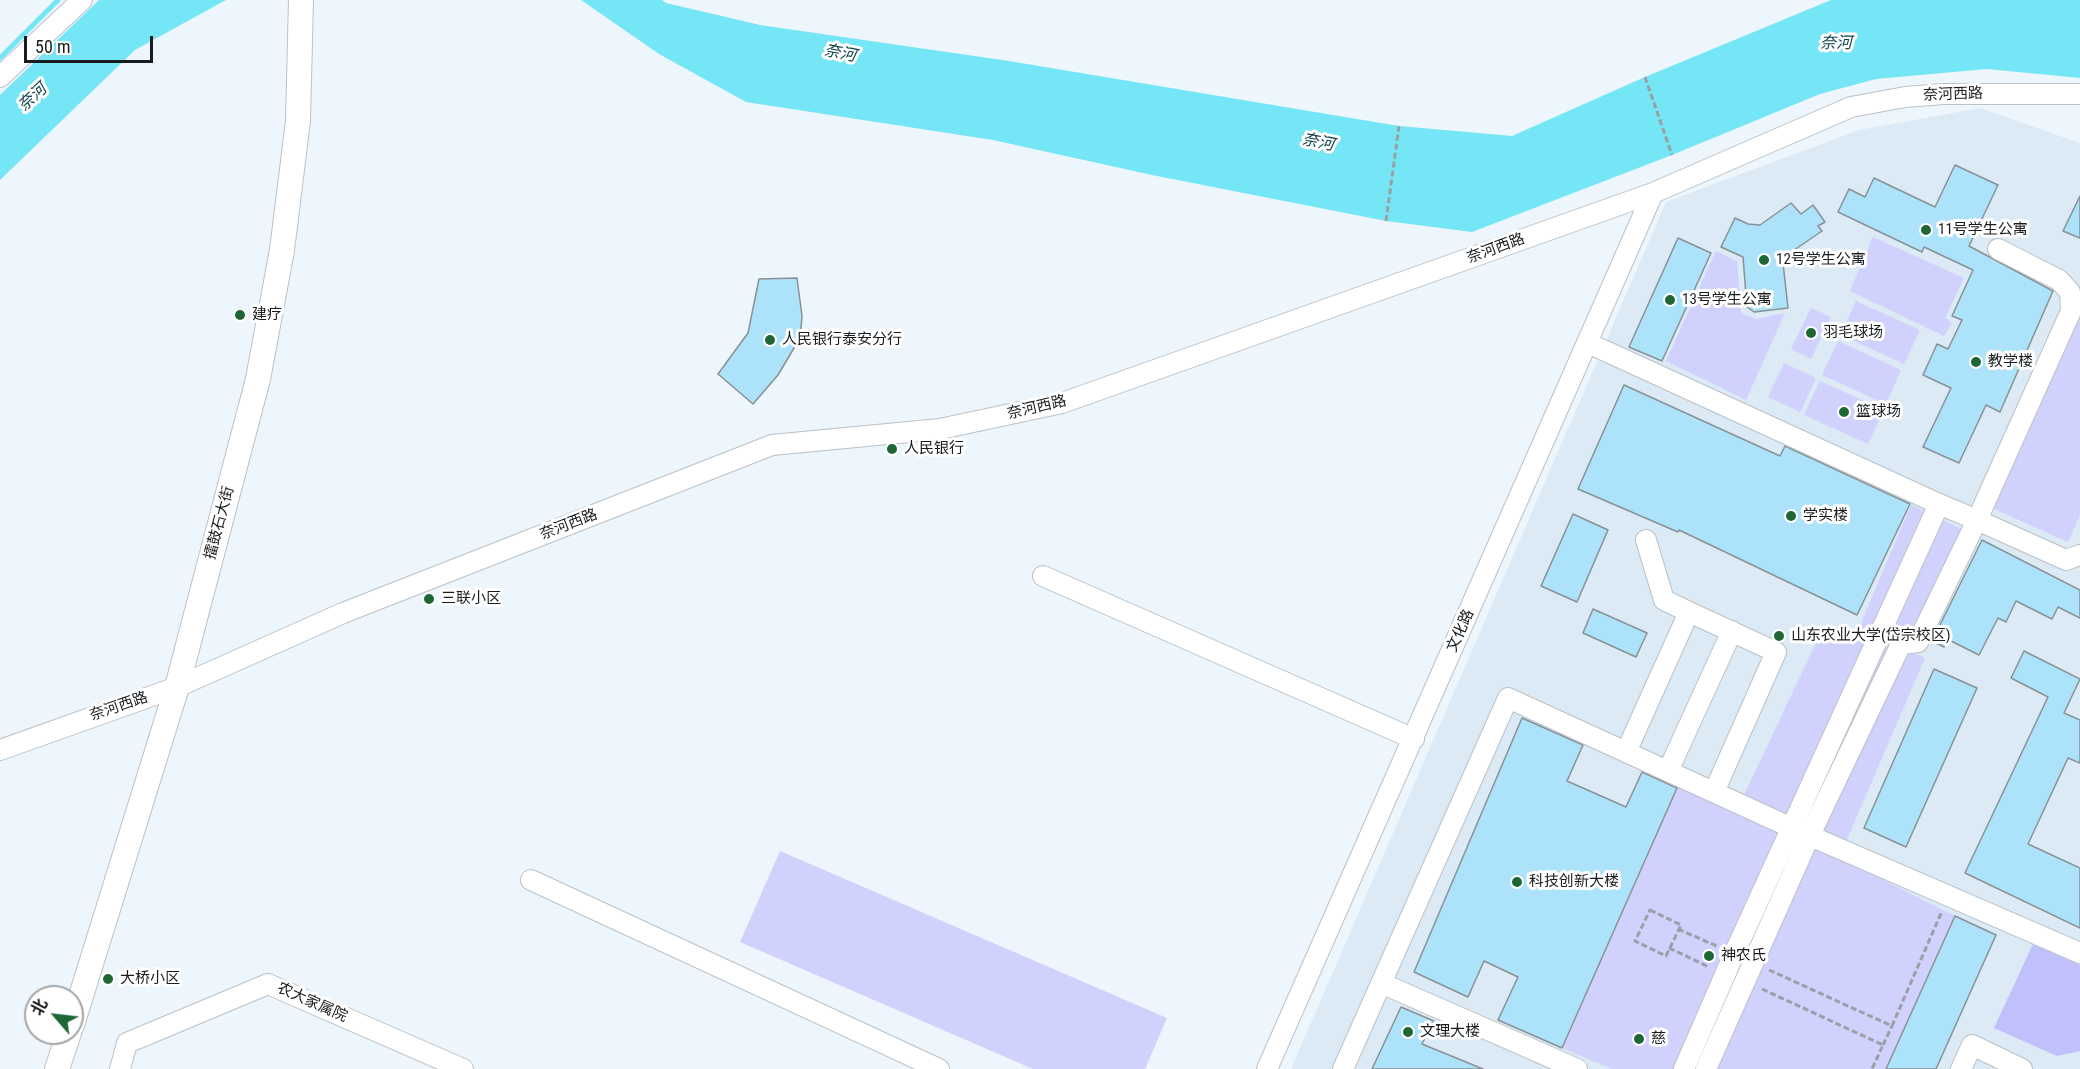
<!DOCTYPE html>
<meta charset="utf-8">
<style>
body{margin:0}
#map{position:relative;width:2080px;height:1069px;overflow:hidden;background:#eef6fd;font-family:"Roboto Condensed","Noto Sans SC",sans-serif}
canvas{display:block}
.north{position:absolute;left:24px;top:985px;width:60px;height:60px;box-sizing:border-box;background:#fff;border:2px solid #a3a4a5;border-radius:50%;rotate:298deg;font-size:16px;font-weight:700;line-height:24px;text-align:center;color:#191c1e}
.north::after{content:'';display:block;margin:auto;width:21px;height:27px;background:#1e6734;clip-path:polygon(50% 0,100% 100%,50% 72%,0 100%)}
.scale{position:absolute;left:24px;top:36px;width:129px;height:27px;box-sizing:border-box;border:3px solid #191c1e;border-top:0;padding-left:8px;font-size:18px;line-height:21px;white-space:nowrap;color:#191c1e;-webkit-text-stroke:4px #fff;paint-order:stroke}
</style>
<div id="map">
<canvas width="2080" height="1069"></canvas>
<div class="north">北</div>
<div class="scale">50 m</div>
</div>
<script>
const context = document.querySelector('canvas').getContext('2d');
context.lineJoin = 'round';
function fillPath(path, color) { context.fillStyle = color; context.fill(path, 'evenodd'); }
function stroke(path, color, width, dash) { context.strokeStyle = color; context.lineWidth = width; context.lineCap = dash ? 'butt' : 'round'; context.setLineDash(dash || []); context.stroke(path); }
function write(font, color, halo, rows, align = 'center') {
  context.font = font + ' "Roboto Condensed","Noto Sans SC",sans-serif'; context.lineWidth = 6; context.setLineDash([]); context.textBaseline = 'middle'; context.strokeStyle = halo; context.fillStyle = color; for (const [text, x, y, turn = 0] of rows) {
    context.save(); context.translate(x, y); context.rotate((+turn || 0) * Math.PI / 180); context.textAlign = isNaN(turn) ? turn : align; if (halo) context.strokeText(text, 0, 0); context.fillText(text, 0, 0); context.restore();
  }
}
fillPath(new Path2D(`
 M1980,108L2080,143V1069H1291L1666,202L1859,130Z`), '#dceaf6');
fillPath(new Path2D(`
 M1873,237L1964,278L1945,318L1952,323L1944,336L1850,291Z
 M1716,251L1737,261L1741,313L1756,319L1785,313L1746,400L1666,361Z
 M1856,301L1920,330L1904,364L1841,335Z
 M1811,308L1831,317L1811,359L1791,349Z
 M2076,316L2080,318V515L2068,542L1990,507Z
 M1838,341L1901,370L1886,404L1822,375Z
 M1784,363L1816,378L1800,412L1768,397Z
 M1820,381L1884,410L1868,444L1804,415Z
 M1911,505L1962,529L1908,650L1925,658L1839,858L1955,916L1886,1069H1612L1562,1048L1677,787L1736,812L1823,628L1853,642Z
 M780,851L1167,1018L1145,1069H1033L740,942Z`), '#d0d1fc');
fillPath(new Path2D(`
 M2033,944L2080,965V1051L2057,1056L1994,1028Z`), '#bfc0fc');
fillPath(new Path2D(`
 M99,0H226L135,50L0,180V95Z
 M581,0H662L666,3L760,25L1009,61L1399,126L1512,136L1645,77L1831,0H2080V78L1987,69L1876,79L1820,94L1672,155L1472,232L1386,221L1152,175L993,140L746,102L659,54Z`), '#74e6f5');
stroke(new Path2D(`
 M0,58L58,0`), '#74e6f5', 5);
const building = new Path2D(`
 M1955,165L1998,185L1969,246L2053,291L2000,412L1986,405L1959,463L1923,447L1951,388L1923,375L1937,344L1948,349L1962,320L1952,316L1973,270L1924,247L1922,252L1838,212L1849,189L1865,197L1874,178L1935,207Z
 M2080,196V238L2063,231Z
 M1791,203L1801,214L1813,205L1825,222L1818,226L1822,231L1787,255L1783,263L1788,308L1754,312L1747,307L1743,257L1721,247L1735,218L1748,224L1760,225Z
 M1678,238L1711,253L1662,361L1629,347Z
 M797,278L802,316L801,328L794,348L778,375L753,404L718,374L748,333L759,279Z
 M1624,385L1780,456L1785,446L1910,504L1857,615L1679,530L1678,532L1578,489Z
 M1573,514L1608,530L1577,602L1541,586Z
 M1982,540L2080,590V618L2058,607L2052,619L2016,601L2006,622L1998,618L1979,655L1947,639L1944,647L1932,641Z
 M1593,609L1647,633L1636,657L1583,633Z
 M2024,651L2080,679L2064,713L2080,720V763L2068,758L2028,844L2080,868V928L1965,873L2048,697L2011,678Z
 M1934,669L1977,688L1906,847L1864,828Z
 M1522,718L1583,745L1567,781L1626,807L1642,772L1677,788L1562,1048L1498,1020L1518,977L1484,961L1468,997L1414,972Z
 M1955,916L1996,935L1936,1069H1886Z
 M1401,1007L1434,1021L1422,1044L1483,1069H1372Z`);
fillPath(building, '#ade3fa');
stroke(building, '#889195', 1.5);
const minor = new Path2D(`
 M0,77L82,0
 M1998,249L2059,280L2070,292L2071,311L1977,520L2066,560L2080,555
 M1588,343L1939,504L1734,954L1684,1069
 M1646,540L1664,600L1689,612
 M1043,576L1414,739
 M0,750L177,687L343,613L772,445L940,429L1062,403L1653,193L1851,107L1905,97L1944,94H2080
 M1626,752L1689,612L1776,652L1714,792
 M1668,771L1732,631
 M531,880L939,1069
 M1381,983L1577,1069
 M120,1069L127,1043L268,984L463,1069
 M1267,1069L1653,193
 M1343,1069L1508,698L1792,828L2080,953
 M1706,1069L1810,835L1901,644L1918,642L1977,520L1939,504
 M1961,1069L1972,1045L2022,1069`);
const major = new Path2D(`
 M72,1025L177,687L258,379L282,250L298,121L301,0
 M57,1069L69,1033`);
stroke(minor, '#bac1c7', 22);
stroke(major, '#bac1c7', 26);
stroke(new Path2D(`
 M1645,77L1672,155
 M1386,221L1399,126
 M1650,910L1681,925L1666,956L1635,941Z
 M1678,929L1719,947
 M1669,948L1709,967
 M1769,970L1892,1026L1942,911
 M1762,989L1883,1045L1872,1069
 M1883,1045L1892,1026`), '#9aa0a5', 3, [6, 3]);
stroke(minor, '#fff', 20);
stroke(major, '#fff', 24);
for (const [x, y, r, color] of [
 [1926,230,6,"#1e6734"],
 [1764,260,6,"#1e6734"],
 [1670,300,6,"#1e6734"],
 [240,315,6,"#1e6734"],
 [1811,333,6,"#1e6734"],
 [770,340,6,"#1e6734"],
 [1976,362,6,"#1e6734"],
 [1844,412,6,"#1e6734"],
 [892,449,6,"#1e6734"],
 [1791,516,6,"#1e6734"],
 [429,599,6,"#1e6734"],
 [1779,636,6,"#1e6734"],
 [1517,882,6,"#1e6734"],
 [1709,956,6,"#1e6734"],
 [108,979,6,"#1e6734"],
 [1408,1032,6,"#1e6734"],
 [1639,1039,6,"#1e6734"]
]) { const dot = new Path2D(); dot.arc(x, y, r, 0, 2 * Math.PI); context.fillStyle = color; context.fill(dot); stroke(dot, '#fff', 2); }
write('15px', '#191c1e', '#fff', [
 ["奈河西路",1953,95,-2],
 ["奈河西路",1496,249,-20],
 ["奈河西路",1037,408,-13],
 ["擂鼓石大街",220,523,-75],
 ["奈河西路",569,525,-21],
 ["文化路",1461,631,-66],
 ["奈河西路",119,707,-19],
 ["农大家属院",312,1003,24]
]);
write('15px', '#191c1e', '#fff', [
 ["11号学生公寓",1938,230],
 ["12号学生公寓",1776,260],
 ["13号学生公寓",1682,300],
 ["建疗",252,315],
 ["羽毛球场",1823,333],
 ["人民银行泰安分行",782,340],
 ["教学楼",1988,362],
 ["篮球场",1856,412],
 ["人民银行",904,449],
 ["学实楼",1803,516],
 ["三联小区",441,599],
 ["山东农业大学(岱宗校区)",1791,636],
 ["科技创新大楼",1529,882],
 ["神农氏",1721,956],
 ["大桥小区",120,979],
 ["文理大楼",1420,1032],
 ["慈",1651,1039]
], 'left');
write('italic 16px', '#0c4248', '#fff', [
 ["奈河",1836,44],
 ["奈河",840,54,11],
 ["奈河",33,98,-43],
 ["奈河",1318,143,11]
]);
</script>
